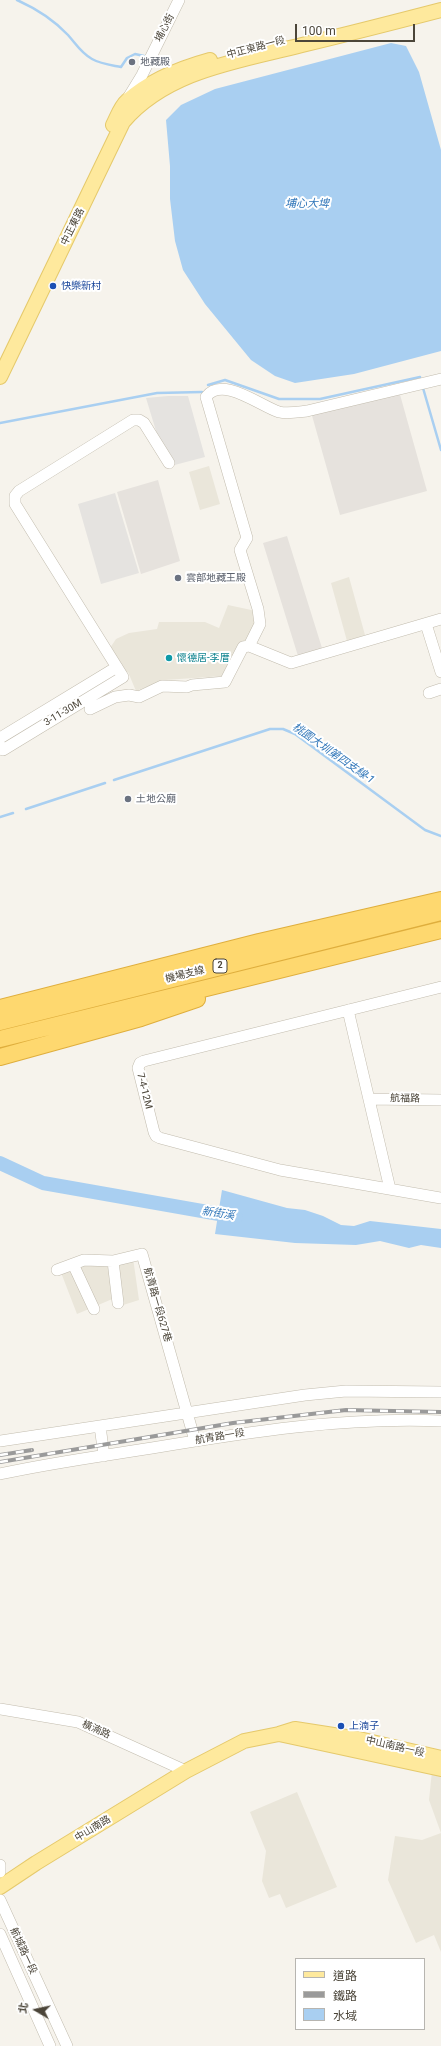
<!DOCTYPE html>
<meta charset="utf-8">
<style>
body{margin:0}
#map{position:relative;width:441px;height:2046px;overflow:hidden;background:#f6f3ec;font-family:Roboto,"Noto Sans TC",sans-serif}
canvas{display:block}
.legend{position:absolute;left:295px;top:1958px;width:130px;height:72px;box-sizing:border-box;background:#fff;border:1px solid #b7b5b0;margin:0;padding:5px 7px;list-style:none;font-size:12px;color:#4b4539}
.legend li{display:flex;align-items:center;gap:8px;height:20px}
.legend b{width:20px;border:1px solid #b7b5b0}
.north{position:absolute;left:16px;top:1990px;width:40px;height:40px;-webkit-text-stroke:3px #fff;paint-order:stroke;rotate:279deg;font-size:11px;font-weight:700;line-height:16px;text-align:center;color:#4b4539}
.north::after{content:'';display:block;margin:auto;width:14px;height:18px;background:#4b4539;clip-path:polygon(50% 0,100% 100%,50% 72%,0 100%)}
.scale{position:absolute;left:295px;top:24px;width:120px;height:18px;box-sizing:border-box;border:2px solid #4b4539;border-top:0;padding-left:5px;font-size:12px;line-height:14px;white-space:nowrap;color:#4b4539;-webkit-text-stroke:3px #fff;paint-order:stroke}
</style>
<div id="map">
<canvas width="441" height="2046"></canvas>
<ul class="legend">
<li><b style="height:5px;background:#fee99d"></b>道路</li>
<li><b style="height:5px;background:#9a9a9a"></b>鐵路</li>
<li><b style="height:11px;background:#a9cff1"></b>水域</li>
</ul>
<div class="north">北</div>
<div class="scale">100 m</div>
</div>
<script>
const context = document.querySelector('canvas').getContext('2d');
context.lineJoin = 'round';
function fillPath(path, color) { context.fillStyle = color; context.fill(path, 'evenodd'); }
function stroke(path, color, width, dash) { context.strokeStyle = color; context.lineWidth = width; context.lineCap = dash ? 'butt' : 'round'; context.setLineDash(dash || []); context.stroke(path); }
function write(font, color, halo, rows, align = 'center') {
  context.font = font + ' Roboto,"Noto Sans TC",sans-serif'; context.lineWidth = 4; context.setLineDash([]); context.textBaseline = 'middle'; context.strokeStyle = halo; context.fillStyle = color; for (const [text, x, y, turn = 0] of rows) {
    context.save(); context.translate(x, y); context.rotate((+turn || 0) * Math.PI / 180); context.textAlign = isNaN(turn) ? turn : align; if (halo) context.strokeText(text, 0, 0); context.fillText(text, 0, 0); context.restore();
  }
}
fillPath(new Path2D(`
 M209,466L220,504L200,510L189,472Z
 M349,577L365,635L347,641L331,583Z
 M228,605L256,611L257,623L223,676L165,680L136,691L128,672L120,671L110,648L116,639L129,633L157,629L159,622H205L219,628Z
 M133,1258L139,1300L120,1306L117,1297L77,1314L60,1270L86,1261Z
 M432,1771L441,1772V1952L434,1935L416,1943L388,1880L395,1836L422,1840L441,1833L429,1800Z
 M297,1792L337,1887L286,1908L280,1894L269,1898L262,1881L266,1851L250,1812Z`), '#eae6da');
fillPath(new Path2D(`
 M399,391L427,491L340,515L311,412Z
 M158,480L180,561L141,574L117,492Z
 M287,536L322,648L298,656L263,543Z`), '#e6e2dd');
fillPath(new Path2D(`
 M168,396H188L205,457L167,467L146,398Z
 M115,493L139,573L101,584L78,504Z`), '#e5e3e0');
fillPath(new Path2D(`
 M391,43L406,46L419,72L441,150V351L354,374L295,383L275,376L251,360L205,304L183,270L175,241L170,199V166L166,120L181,105L215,89Z
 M222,1190L287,1208L305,1210L323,1216L341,1225L354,1226L370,1221L441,1229V1248L421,1245L409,1248L380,1241L356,1245L295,1243L215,1234Z`), '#a9cff1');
stroke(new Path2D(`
 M17,0C35,8 54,20 68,35C76,44 81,53 92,59C101,64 111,65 121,67L127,58L135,54L144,56
 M208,385L225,380L279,399H320L420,377
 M423,388L441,450
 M0,423L157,393L202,392
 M114,780L270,729H283L295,734L425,830L441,836
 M26,809L105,783
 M0,817L13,813`), '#a9cff1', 2.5);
stroke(new Path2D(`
 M0,1163L43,1183L236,1217`), '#a9cff1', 14);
const minor = new Path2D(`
 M128,98L142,75L179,0
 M426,624L441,672
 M249,646L260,624L258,609L240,550L247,538L206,397C222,375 260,406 279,412C288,414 298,412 307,411L441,379
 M429,693L441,689
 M90,709L115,697L129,695L139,697L162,686L187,687L192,685L225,682L243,647L249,646L291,663L441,619
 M0,738L117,667
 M0,745L3,750L123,677L15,504V496L19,491L133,420H139L144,423L169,463
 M441,987L144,1061L140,1063L138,1068L154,1132L156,1136L160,1138L280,1170L441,1198
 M348,1010L390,1189
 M369,1099L441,1100
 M113,1261L118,1303
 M73,1264L94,1309
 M57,1270L84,1260L113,1261L142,1254L195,1441
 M100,1426L104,1456
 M0,1441L305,1395L346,1391L441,1392
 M0,1474C50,1463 102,1456 152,1448C248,1432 343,1417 441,1421
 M0,1709L78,1722L186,1771
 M0,1865V1872
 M0,1900L67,2046
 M0,1934L50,2046`);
const major = new Path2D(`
 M113,125C117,117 121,106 127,101C150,80 181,68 210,60
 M0,377L123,122C167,70 240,61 302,45C348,34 395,22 441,10
 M279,1734L441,1769
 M0,1887L36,1863L186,1771L244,1741L279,1734L295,1729L359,1739L441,1758`);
const highway = new Path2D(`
 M0,1008L259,942L441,900
 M0,1022L441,912
 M0,1039L441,930
 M0,1057L141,1018L197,999`);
stroke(minor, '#c2bcae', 12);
stroke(major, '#e5c96b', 16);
stroke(highway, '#dfae3d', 18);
stroke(minor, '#fff', 11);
stroke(major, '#fee99d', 14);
stroke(highway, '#fed86f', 16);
const rail = new Path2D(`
 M0,1455L32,1450
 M0,1462L233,1423L346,1410L441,1412`);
stroke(rail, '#9a9a9a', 4);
stroke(rail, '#fff', 2.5, [8]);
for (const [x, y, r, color] of [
 [132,62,4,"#6b7280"],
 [53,286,4,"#1a4fb4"],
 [178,578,4,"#6b7280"],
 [169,658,4,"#0f9aa8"],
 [128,799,4,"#6b7280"],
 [341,1726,4,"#1a4fb4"]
]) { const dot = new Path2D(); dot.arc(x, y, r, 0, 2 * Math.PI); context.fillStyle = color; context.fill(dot); stroke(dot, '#fff', 1.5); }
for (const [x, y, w] of [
 [220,966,14]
]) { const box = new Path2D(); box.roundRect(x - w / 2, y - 7, w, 14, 3); context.fillStyle = '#fff'; context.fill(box); stroke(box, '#4b4539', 1); }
write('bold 9px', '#4b4539', null, [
 ["2",220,966]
]);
write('10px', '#4b4539', '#fff', [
 ["埔心街",165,28,-63],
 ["中正東路一段",256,48,-15],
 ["中正東路",73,227,-64],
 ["3-11-30M",63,713,-31],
 ["機場支線",185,975,-14],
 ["7-4-12M",144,1091,76],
 ["航福路",405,1099,1],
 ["航青路一段627巷",157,1305,74],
 ["航青路一段",220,1437,-9],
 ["橫湳路",96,1730,24],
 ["中山南路一段",395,1747,13],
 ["中山南路",93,1829,-31],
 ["航城路一段",23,1951,65]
]);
write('10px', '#5b616d', '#fff', [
 ["地藏殿",140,62],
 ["雲部地藏王殿",186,578],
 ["土地公廟",136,799]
], 'left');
write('10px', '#164399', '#fff', [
 ["快樂新村",61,286],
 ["上湳子",349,1726]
], 'left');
write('10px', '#0d838f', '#fff', [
 ["懷德居-李厝",177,658]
], 'left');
write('italic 11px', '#3076b9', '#fff', [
 ["埔心大埤",307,204],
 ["桃園大圳第四支線-1",333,754,35],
 ["新街溪",218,1214,9]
]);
</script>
